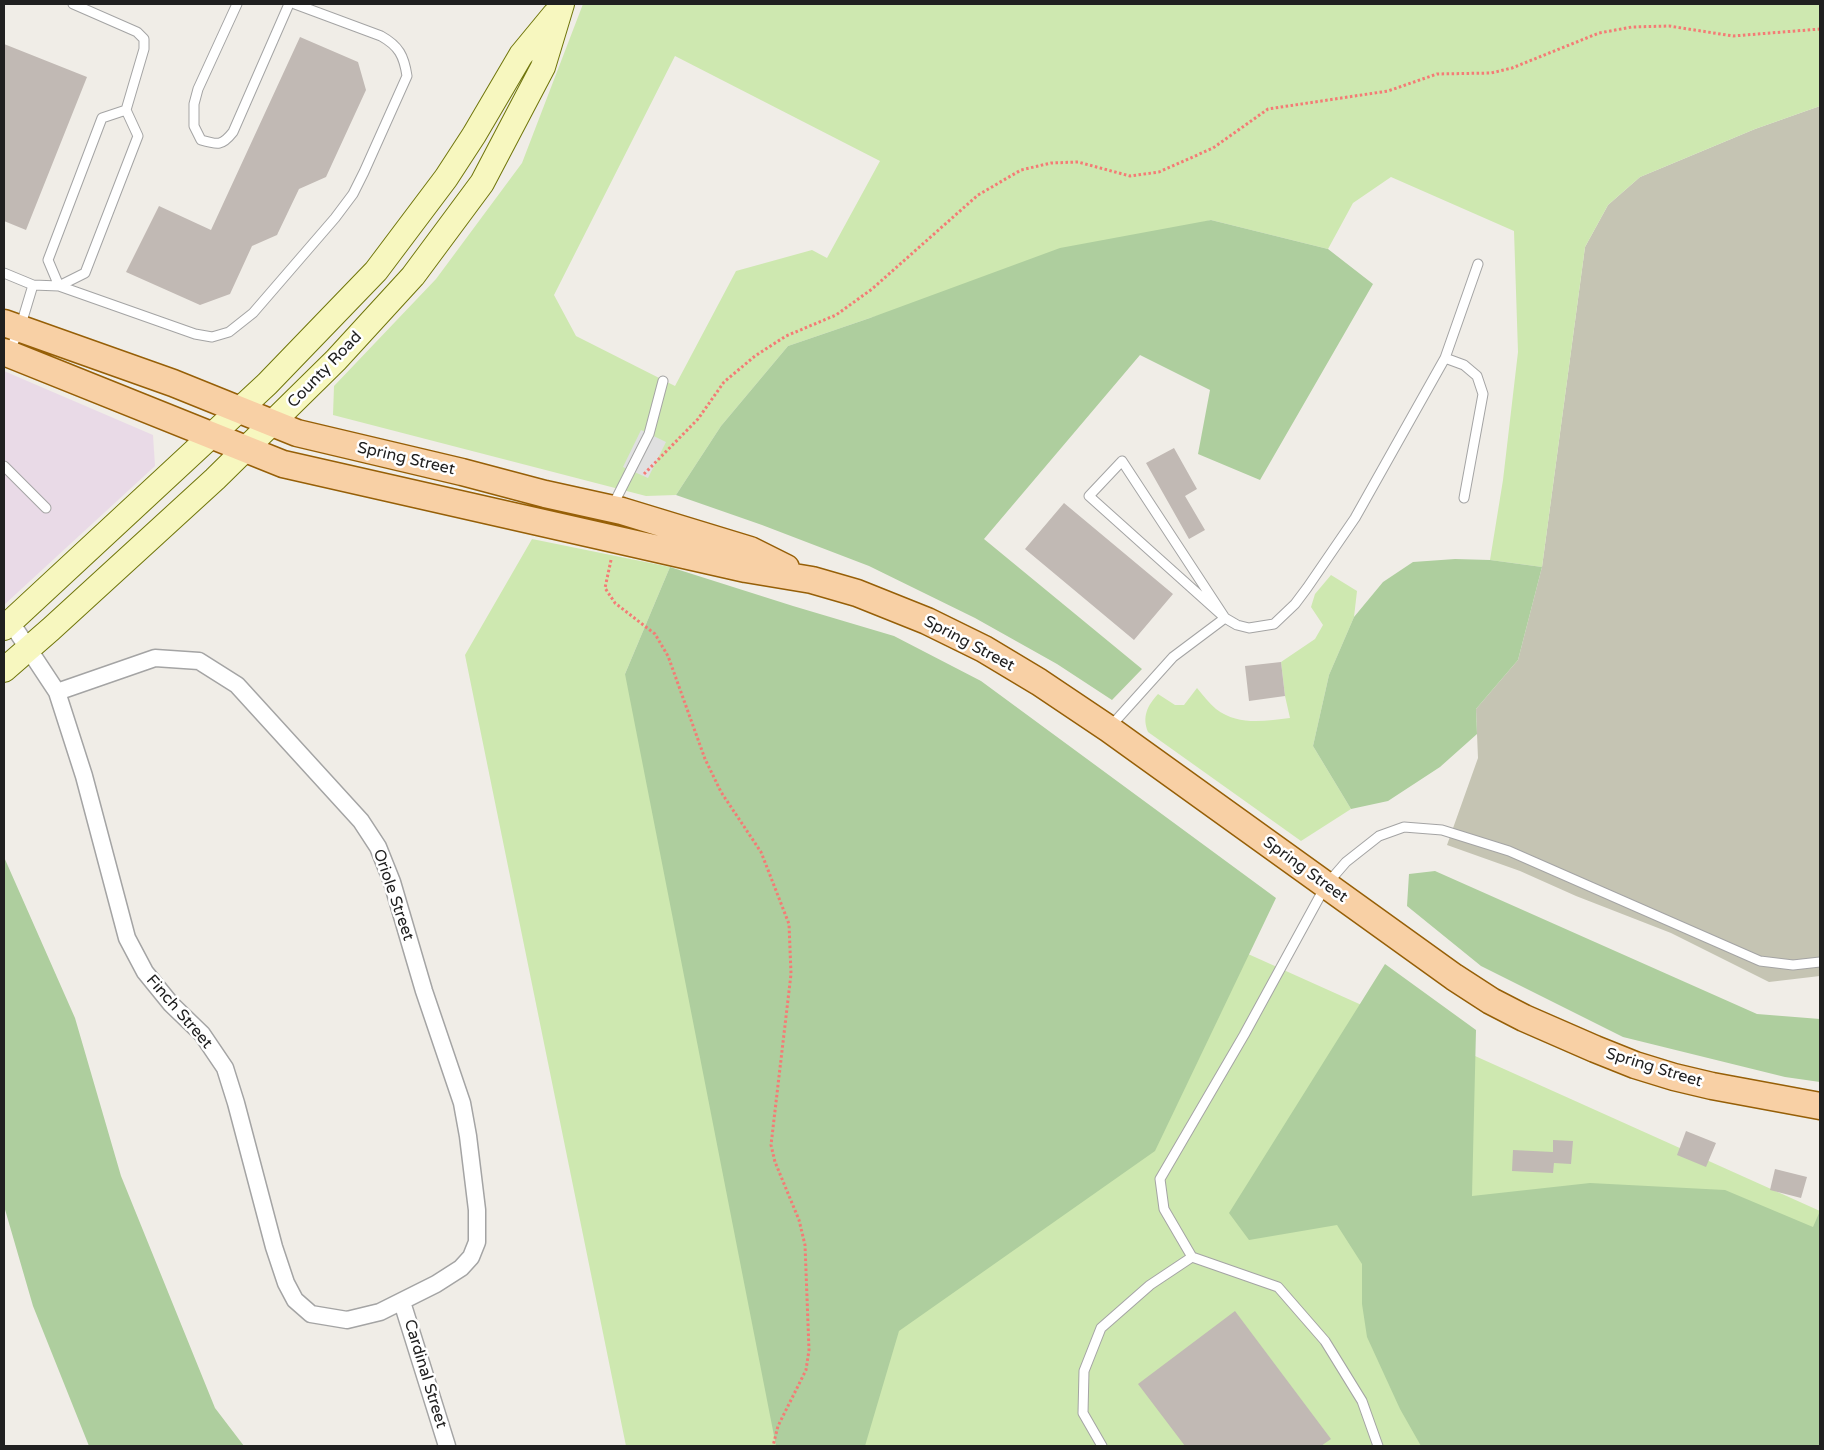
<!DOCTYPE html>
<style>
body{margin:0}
#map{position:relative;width:1824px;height:1450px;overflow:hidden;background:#f0ede7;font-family:"Varela Round",sans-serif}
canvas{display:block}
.frame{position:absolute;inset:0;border:5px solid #202020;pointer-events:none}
</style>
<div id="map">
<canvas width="1824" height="1450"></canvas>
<div class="frame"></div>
</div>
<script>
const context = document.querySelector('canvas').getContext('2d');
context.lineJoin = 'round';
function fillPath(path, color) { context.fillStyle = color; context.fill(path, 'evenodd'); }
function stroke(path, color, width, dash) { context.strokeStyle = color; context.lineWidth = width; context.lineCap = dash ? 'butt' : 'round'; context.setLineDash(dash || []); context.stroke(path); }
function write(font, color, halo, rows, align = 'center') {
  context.font = font + ' "Varela Round",sans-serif'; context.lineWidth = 5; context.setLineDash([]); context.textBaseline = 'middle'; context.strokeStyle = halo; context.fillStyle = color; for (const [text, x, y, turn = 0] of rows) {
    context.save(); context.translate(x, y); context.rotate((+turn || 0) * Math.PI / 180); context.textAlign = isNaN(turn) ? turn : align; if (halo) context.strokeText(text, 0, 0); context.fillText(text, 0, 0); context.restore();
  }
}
fillPath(new Path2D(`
 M4,371L153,435L155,466L4,605Z`), '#e9dae7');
fillPath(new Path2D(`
 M1820,106V976L1769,982L1671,933L1576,896L1520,871L1447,845L1478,758L1476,709L1518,660L1542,567L1585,247L1608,205L1640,177L1755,129Z`), '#c5c4b3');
fillPath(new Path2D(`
 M583,4H1820V106L1755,129L1640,177L1608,205L1585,247L1542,567L1490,560L1503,480L1518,352L1514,231L1391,177L1353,203L1328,249L1211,220L870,318L788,346L721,426L676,495L646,496L333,415L334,386L436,279L522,163ZM675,56L880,161L827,258L812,250L736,271L675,386L576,336L554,295Z
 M532,539L670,567L625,674L1820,1211V1446H626L465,655Z
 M1331,575L1357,591L1354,617L1329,675L1313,746L1351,809L1301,841L1148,732C1142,717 1147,706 1158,694L1175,705H1184L1197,688C1203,695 1209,703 1216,709C1238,726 1265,721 1290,718L1285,696L1281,662L1315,639L1323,625L1311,607L1315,594Z`), '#cee8b0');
fillPath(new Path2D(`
 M1211,220L1328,249L1373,284L1260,480L1198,454L1210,390L1140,355L984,539L1142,669L1112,700L1057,664L975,618L869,566L762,525L676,495L721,426L788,346L870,318L1060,248Z
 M1455,559L1490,560L1542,567L1518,660L1476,709L1477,734L1440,767L1388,801L1351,809L1313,746L1329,675L1354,617L1383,582L1413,562Z
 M670,567L793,606L894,636L981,681L1276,898L1155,1151L899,1331L865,1446H776L625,674Z
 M4,857L75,1018L121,1176L215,1408L244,1446H89L33,1306L4,1206Z
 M1435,871L1757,1014L1820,1019V1082L1785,1077L1623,1037L1481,966L1407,906L1409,874Z
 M1385,964L1476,1030L1472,1196L1590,1183L1725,1190L1813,1227L1820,1211V1446H1421L1400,1409L1367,1337L1362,1304V1264L1337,1225L1249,1240L1229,1213Z`), '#aece9e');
fillPath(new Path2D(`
 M641,430L666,442L648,478L623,467Z`), '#e0e0e0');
fillPath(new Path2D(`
 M300,37L358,62L366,90L326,177L299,189L277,235L252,246L230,294L200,305L126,272L159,206L211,230Z
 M4,44L87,77L26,230L4,221Z
 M1174,448L1197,489L1185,496L1205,530L1189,539L1146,463Z
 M1064,503L1173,594L1134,640L1025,549Z
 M1281,662L1285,696L1249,701L1245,666Z
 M1686,1131L1716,1143L1706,1167L1677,1155Z
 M1553,1140L1573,1141L1571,1164L1554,1163L1553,1173L1512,1171L1513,1150L1553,1152Z
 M1775,1169L1807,1177L1801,1198L1770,1190Z
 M1235,1311L1331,1439L1321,1446H1185L1138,1384Z`), '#c1b9b4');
const lane = new Path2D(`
 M237,4L198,89L194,104V126L201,140C218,145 222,146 233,132L289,4
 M4,273L33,285L20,328L9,352
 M33,285L59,286L195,334L212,337L229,332L253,313L335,218L353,194L364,172L407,76C404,56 399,46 381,36L295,4
 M59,286L85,273L138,136L126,110L144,49V39L137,32L73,4
 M59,286L48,260L102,118L126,110
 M1445,358L1464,365L1477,376L1483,394L1464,498
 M4,466L46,508
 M612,507L649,434L663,381
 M1110,727L1173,657L1225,618L1122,461L1089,496L1225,618L1237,625L1249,628L1274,624L1295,604L1307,588L1355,518L1445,358L1478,264
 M1102,1446L1083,1413L1084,1371L1101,1328L1150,1285L1192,1257
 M1378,1446L1362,1401L1325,1341L1278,1287L1192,1257L1164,1209L1160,1179L1244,1035L1326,885L1346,862L1379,836L1404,827L1442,830L1509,851L1760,961L1793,965L1820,962`);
const street = new Path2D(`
 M10,621L57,692L84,776L127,938L145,972L171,1004L202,1034L225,1068L236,1103L274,1247L286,1283L295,1300L311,1314L347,1320L380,1312L436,1284L461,1268L471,1257L477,1242V1210L468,1136L462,1103L424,991L392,882L378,847L361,821L237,685L199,661L155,658L57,692
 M402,1302L447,1446`);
const secondary = new Path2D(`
 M4,628L267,384L376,271L446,178L474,135L521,55L554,15
 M4,670L51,629L215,479L336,360L413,276L482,183L543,67L562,4`);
const primary = new Path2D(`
 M4,323L173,383L297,433L462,472L545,494L622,511L750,550L786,568
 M4,352L283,464L746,569L812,580L857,593L927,621L984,649L1039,682L1109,729L1454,977L1491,1001L1524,1018L1595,1049L1635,1065L1674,1077L1712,1086L1820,1106`);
stroke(lane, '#a4a4a4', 11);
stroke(street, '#a4a4a4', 19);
stroke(secondary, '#6f750a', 26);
stroke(primary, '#965f07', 29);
stroke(new Path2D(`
 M644,474L698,419L724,382L755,356L786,336L836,315L872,289L978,195L1021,170L1051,163L1078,162L1130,176L1159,172L1213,148L1268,109L1388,91L1437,74L1491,73L1512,68L1599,33L1632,27L1669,26L1733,36L1820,29
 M611,560L605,588L615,603L655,634L668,656L705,759L721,792L761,852L789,924L791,974L771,1145L775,1162L799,1220L805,1245L809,1350L806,1370L778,1426L773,1446`), '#f47b75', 3, [2.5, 2.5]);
stroke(lane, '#fff', 9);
stroke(street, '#fff', 16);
stroke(secondary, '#f7f7bf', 24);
stroke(primary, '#f8d0a5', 26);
write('16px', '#202020', '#fff', [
 ["County Road",325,370,-46],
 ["Spring Street",406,459,13],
 ["Spring Street",969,644,28],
 ["Spring Street",1305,870,36],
 ["Oriole Street",393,895,71],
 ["Finch Street",179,1012,49],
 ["Spring Street",1654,1068,17],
 ["Cardinal Street",425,1374,73]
]);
</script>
